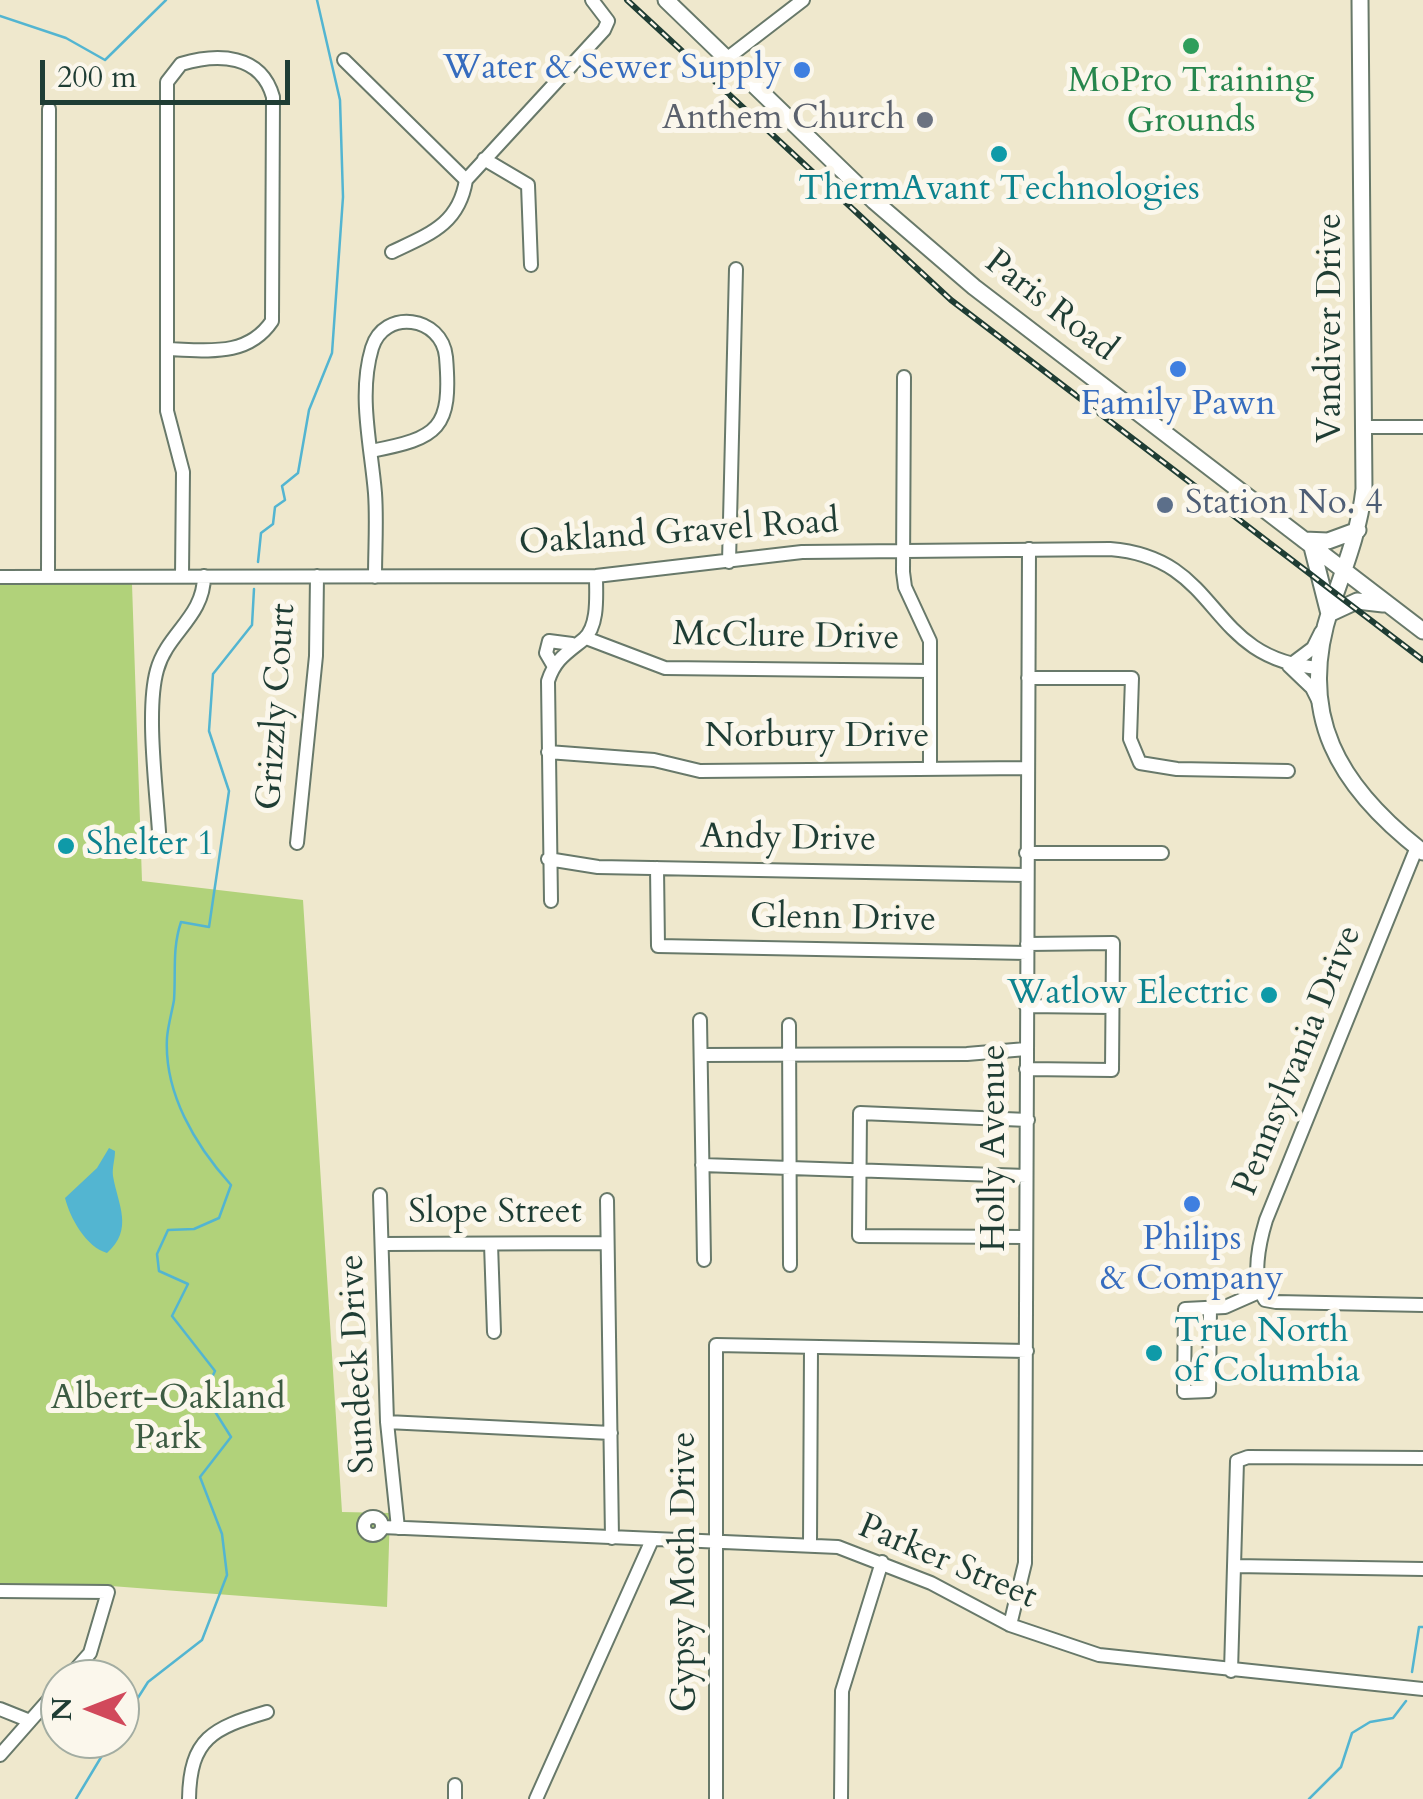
<!DOCTYPE html>
<style>
body{margin:0}
#map{position:relative;width:1423px;height:1799px;overflow:hidden;background:#efe8cd;font-family:Cardo,serif}
canvas{display:block}
.north{position:absolute;left:40px;top:1659px;width:100px;height:100px;box-sizing:border-box;background:#fbf7ec;border:2px solid #a3ada2;border-radius:50%;rotate:270deg;font-size:28px;font-weight:700;line-height:40px;text-align:center;color:#1f3d34}
.north::after{content:'';display:block;margin:auto;width:35px;height:45px;background:#d1495b;clip-path:polygon(50% 0,100% 100%,50% 72%,0 100%)}
.scale{position:absolute;left:40px;top:60px;width:250px;height:45px;box-sizing:border-box;border:5px solid #1f3d34;border-top:0;padding-left:12px;font-size:30px;line-height:35px;white-space:nowrap;color:#1f3d34;-webkit-text-stroke:8px #fbf7ec;paint-order:stroke}
</style>
<div id="map">
<canvas width="1423" height="1799"></canvas>
<div class="north">N</div>
<div class="scale">200 m</div>
</div>
<script>
const context = document.querySelector('canvas').getContext('2d');
context.lineJoin = 'round';
function fillPath(path, color) { context.fillStyle = color; context.fill(path, 'evenodd'); }
function stroke(path, color, width, dash) { context.strokeStyle = color; context.lineWidth = width; context.lineCap = dash ? 'butt' : 'round'; context.setLineDash(dash || []); context.stroke(path); }
function write(font, color, halo, rows, align = 'center') {
  context.font = font + ' Cardo,serif'; context.lineWidth = 10; context.setLineDash([]); context.textBaseline = 'middle'; context.strokeStyle = halo; context.fillStyle = color; for (const [text, x, y, turn = 0] of rows) {
    context.save(); context.translate(x, y); context.rotate((+turn || 0) * Math.PI / 180); context.textAlign = isNaN(turn) ? turn : align; if (halo) context.strokeText(text, 0, 0); context.fillText(text, 0, 0); context.restore();
  }
}
fillPath(new Path2D(`
 M0,584H132L142,881L303,900L342,1512L390,1513L387,1607L111,1586L0,1584Z`), '#b1d27a');
fillPath(new Path2D(`
 M109,1148L115,1151C115,1160 112,1167 113,1176C118,1205 134,1229 107,1253C86,1247 70,1218 65,1198L97,1168Z`), '#53b5d1');
stroke(new Path2D(`
 M0,16L66,38L105,60L166,0
 M258,562L261,533L273,524L275,507L285,500L282,486L298,473L309,410L332,353L343,197L340,100L317,0
 M1412,1672L1419,1627H1423
 M120,1726L148,1682L202,1640L227,1575L222,1534L200,1477L231,1437L204,1394L215,1371L172,1316L188,1284L159,1271L157,1254L168,1230L194,1229L219,1218L231,1185C195,1145 164,1093 167,1038C168,1025 172,1012 174,1000C176,972 172,949 181,922L209,927L229,791L209,731L213,674L252,625L254,589
 M76,1799L112,1739
 M1309,1799L1341,1767L1352,1733L1370,1722L1393,1718L1406,1701`), '#53b5d1', 2.5);
const minor = new Path2D(`
 M344,60L466,180
 M725,60L803,0
 M484,159L528,185L531,265
 M392,252C430,234 459,224 466,180L604,30L608,21L592,0
 M167,349C206,350 247,358 272,321L273,97C261,54 218,53 181,64L167,82V411L183,472L182,576
 M904,377L903,572L905,587L930,641V769
 M1363,427H1423
 M371,451C439,438 452,429 446,357C442,316 384,308 372,348C358,395 371,445 375,493C377,520 375,549 375,577
 M729,562L736,269
 M0,577L596,576L802,552L1110,549C1224,558 1204,659 1319,668
 M48,577L49,109
 M586,638L665,668L930,671
 M553,665L546,653L549,641L572,644
 M1289,666L1313,648L1321,632
 M1289,666L1312,688L1319,702
 M1028,678H1132L1130,739L1140,763L1177,769L1288,771
 M548,752L654,760L700,771L1027,768
 M297,843L316,656L317,576
 M1417,847L1266,1220C1259,1243 1251,1280 1265,1300L1276,1302L1423,1305
 M160,848C158,800 145,713 157,670C167,633 204,617 204,576
 M1026,853H1162
 M548,859L598,867L1026,875
 M657,868L658,946L1027,953
 M551,901L548,681C555,659 567,653 584,639C599,625 596,595 596,576
 M1026,1006L1112,1007
 M700,1020L704,1260
 M789,1025L790,1265
 M701,1055L967,1054L1026,1049
 M1026,1069L1112,1070L1113,943L1027,944
 M702,1165L1026,1176
 M380,1195L387,1422L398,1528
 M607,1200L612,1538
 M1025,1237L859,1236L860,1113L1028,1120
 M382,1244L607,1243
 M491,1244L494,1332
 M1210,1308L1209,1391L1184,1392L1185,1309L1225,1307L1259,1292
 M387,1422L611,1433
 M364 1526a9 9 0 1 1 18 0a9 9 0 1 1-18 0Z
 M382,1527L838,1547L931,1583L1010,1625L1099,1655L1423,1689
 M810,1544L811,1347
 M1234,1566L1423,1569
 M0,1591L108,1592L90,1653L67,1679
 M1010,1625L1025,1563L1029,549
 M1231,1671L1237,1461L1248,1457L1423,1458
 M0,1709L30,1721
 M0,1755L60,1687
 M189,1799C190,1738 213,1728 267,1712
 M455,1799V1785
 M536,1799L652,1540
 M716,1799V1345L1027,1351
 M841,1799L842,1691L882,1562`);
const major = new Path2D(`
 M666,0L874,201L974,287L1423,631
 M1360,0L1364,489C1359,532 1345,566 1331,607C1295,715 1339,787 1423,852
 M1304,540L1328,541L1358,530
 M1312,547L1329,614L1357,601L1383,604`);
stroke(minor, '#68796a', 16);
stroke(major, '#68796a', 19);
stroke(minor, '#fff', 12);
stroke(major, '#fff', 15);
const rail = new Path2D(`
 M627,0L951,300L1423,660`);
stroke(rail, '#1f3d34', 6);
stroke(rail, '#fbf7ec', 2.5, [8]);
for (const [x, y, r, color] of [
 [1191,46,10,"#2e9e5b"],
 [802,70,10,"#3f7fe0"],
 [925,120,10,"#6b7280"],
 [999,154,10,"#0f9aa8"],
 [1178,369,10,"#3f7fe0"],
 [1165,505,10,"#5c6f8a"],
 [66,846,10,"#0f9aa8"],
 [1269,995,10,"#0f9aa8"],
 [1192,1204,10,"#3f7fe0"],
 [1154,1353,10,"#0f9aa8"]
]) { const dot = new Path2D(); dot.arc(x, y, r, 0, 2 * Math.PI); context.fillStyle = color; context.fill(dot); stroke(dot, '#fbf7ec', 4); }
write('35px', '#366cbe', '#fbf7ec', [
 ["Water & Sewer Supply",782,70,"right"],
 ["Family Pawn",1178,406],
 ["Philips",1192,1241],
 ["& Company",1192,1281]
]);
write('35px', '#27864d', '#fbf7ec', [
 ["MoPro Training",1191,83],
 ["Grounds",1191,123]
]);
write('35px', '#5b616d', '#fbf7ec', [
 ["Anthem Church",905,120]
], 'right');
write('35px', '#0d838f', '#fbf7ec', [
 ["ThermAvant Technologies",999,191,"center"],
 ["Shelter 1",86,846],
 ["Watlow Electric",1249,995,"right"],
 ["True North",1174,1333],
 ["of Columbia",1174,1373]
], 'left');
write('35px', '#1f3d34', '#fbf7ec', [
 ["Paris Road",1050,307,38],
 ["Vandiver Drive",1332,328,-90],
 ["Oakland Gravel Road",679,534,-4],
 ["McClure Drive",786,638,1],
 ["Grizzly Court",278,707,-86],
 ["Norbury Drive",817,738],
 ["Andy Drive",788,840,1],
 ["Glenn Drive",843,920,1],
 ["Pennsylvania Drive",1299,1061,-68],
 ["Holly Avenue",996,1148,-90],
 ["Slope Street",495,1214],
 ["Sundeck Drive",359,1364,-93],
 ["Parker Street",947,1563,23],
 ["Gypsy Moth Drive",686,1572,-90]
]);
write('35px', '#4e5e75', '#fbf7ec', [
 ["Station No. 4",1185,505]
], 'left');
write('35px', '#3c5b42', '#fbf7ec', [
 ["Albert-Oakland",168,1400],
 ["Park",168,1440]
]);
</script>
